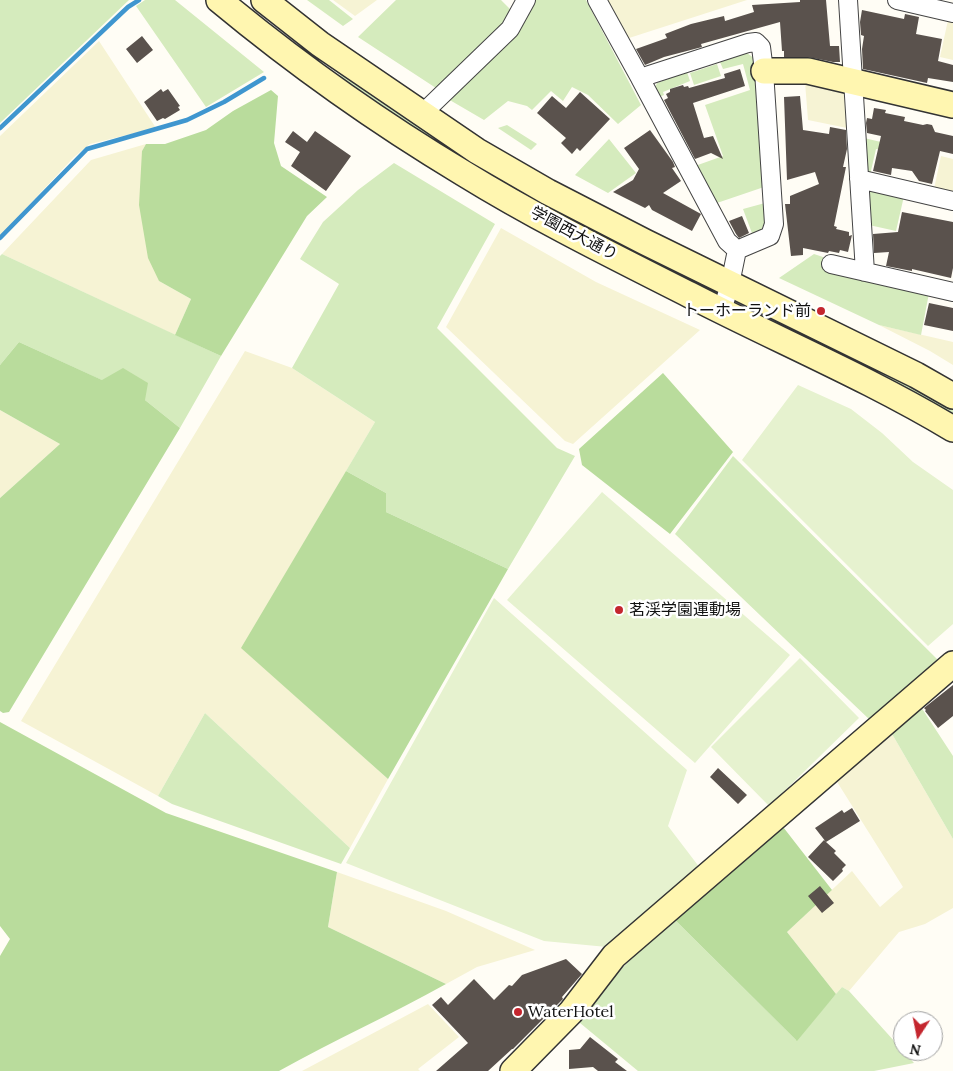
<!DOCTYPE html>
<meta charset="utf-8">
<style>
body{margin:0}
#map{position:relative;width:953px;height:1071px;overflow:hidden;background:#fffdf5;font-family:Lora,serif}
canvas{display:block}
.north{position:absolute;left:893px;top:1011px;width:50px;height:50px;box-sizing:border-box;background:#fff;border:1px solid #a0a0a0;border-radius:50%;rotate:191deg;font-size:14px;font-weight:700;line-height:20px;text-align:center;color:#111}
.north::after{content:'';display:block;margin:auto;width:18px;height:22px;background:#c4262e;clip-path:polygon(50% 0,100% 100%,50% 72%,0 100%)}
</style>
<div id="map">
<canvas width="953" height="1071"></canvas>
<div class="north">N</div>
</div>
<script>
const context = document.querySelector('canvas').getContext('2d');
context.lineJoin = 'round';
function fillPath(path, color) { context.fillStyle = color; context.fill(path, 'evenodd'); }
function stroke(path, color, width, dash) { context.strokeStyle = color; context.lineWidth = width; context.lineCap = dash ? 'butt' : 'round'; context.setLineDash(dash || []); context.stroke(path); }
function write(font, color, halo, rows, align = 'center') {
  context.font = font + ' Lora,"Noto Sans JP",serif'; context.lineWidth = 5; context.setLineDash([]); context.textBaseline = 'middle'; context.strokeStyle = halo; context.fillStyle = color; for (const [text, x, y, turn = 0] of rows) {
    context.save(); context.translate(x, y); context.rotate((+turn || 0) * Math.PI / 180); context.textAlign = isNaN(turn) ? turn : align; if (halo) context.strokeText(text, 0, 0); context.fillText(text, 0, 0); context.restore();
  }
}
fillPath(new Path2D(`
 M333,0H377L355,16Z
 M605,0H747L626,39Z
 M948,20L953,21V60L940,57Z
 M99,41L156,128L90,144L74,157L0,236V136Z
 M805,82L841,88L847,95V128L808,120Z
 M146,144L142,151L159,281L191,299L175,335L2,254L91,160Z
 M941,156L953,159V193L934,189Z
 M501,228L596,282L700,330L573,444L565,441L446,327Z
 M879,325L953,342V365L930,351Z
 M245,351L292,368L375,422L242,648L388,779L350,848L205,713L158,796L21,721Z
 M0,410L60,444L0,498Z
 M888,727L953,839V908L925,924L899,932L849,991L842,987L836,994L787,932L852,871L880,907L903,887L834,777Z
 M337,872L446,911L535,950L477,967L446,984L328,927Z
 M428,1004L459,1037L418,1069L420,1071H302Z`), '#f6f3d4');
fillPath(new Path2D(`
 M0,0H129L0,123Z
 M145,0H175L264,72L206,107L136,6Z
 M307,0H329L353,19L343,26Z
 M396,0H501L512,11L505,27L439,90L358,37Z
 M533,0H586L641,105L618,124L588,95L572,87L563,101L551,91L532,110L527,106L508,101L484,120L448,99Z
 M747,53L755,59L764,187L714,204L695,166L723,156L705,105L750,90L743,64L723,69L720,62Z
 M321,54L678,269L692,282L716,294L714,298L556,218L360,96L339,74L318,58Z
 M717,64L721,76L694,85L690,73Z
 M687,72L690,81L663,92L664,95L657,98L654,90L657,83Z
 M507,125L537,144L531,150L498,128Z
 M864,138L898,146L896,153L876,149L870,175L867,174Z
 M609,139L636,173L608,193L575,175Z
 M394,163L495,224L437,328L557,448L575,456L508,569L386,512V493L346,471L375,422L292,368L339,284L300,259L323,222L358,190Z
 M871,188L904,196L896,231L869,225L868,193Z
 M765,203L767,218L759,234L753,236L743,209Z
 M2,254L221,356L180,428L145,400L19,342L0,365V256Z
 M814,254L823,257L825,269L929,293L921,335L879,325L779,278Z
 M736,300L953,405V419L788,333L768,316Z
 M733,456L938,660L871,721L675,534Z
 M919,704L953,756V839L888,727Z
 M205,713L350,848L341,864L172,804L158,796Z
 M672,917L796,1040L842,987L849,991L914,1063L874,1071H638L574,1018Z`), '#d5ebbd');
fillPath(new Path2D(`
 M271,90L278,96L274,143L281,166L327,197L307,216L221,356L175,335L191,299L159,281L148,258L139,205L142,151L146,144H165L206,130L233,111Z
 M19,342L102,380L123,368L148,383L145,400L180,428L9,712L3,713L0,711V498L60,444L0,410V365Z
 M663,373L733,452L670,534L582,465L579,449Z
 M346,471L386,493V512L508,569L388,779L241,648Z
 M0,722L166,813L337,872L328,927L446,984C391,1015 334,1040 279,1071H0V956L10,939L0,926Z
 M780,823L832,890L787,932L836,994L797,1041L672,917Z`), '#b9dc9c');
fillPath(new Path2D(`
 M798,385L851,409L882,433L913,462L953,490V624L928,646L742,460Z
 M602,492L790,655L695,763L507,600Z
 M494,598L687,770L668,826L700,868L607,947L544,941L346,863Z
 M800,658L859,718L769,806L711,747Z`), '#e6f2cf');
stroke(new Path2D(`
 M0,128L128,7L139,0
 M0,238L87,149L187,120L224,102L264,78`), '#3f96cf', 4.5);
fillPath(new Path2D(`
 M800,0H826L830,46H839L840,62H833L808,57H784V51H782L780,22L701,44L702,47L664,57L645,65L636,49L667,38L665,34L691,24L724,16L725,21L754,12L752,5L800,2Z
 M862,10L904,19L905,14L919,17L916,34L942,39L938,61L953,65V82L928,78L927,83L863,69L862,49L864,36L861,35L860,22Z
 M142,36L153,50L137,63L126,49Z
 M740,69L745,86L693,103L704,138L713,136L723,159L711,153L695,159L664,100L668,98L666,94L670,92V89L683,85L684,87L688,86L689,88L725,78L724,74Z
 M161,89L163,92L168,89L180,106L178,107L180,110L165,119L163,118L157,121L144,102Z
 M580,92L610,119L580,151L577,148L572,154L561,143L566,138L537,113L552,96L566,108Z
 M800,96L803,130L829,134L830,127L846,130L847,149L843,167H846L834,226L837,227L836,229L849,232V236L852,235L848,252L840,250L839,253L829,251L828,253L803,248V255L791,256L785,204H790V196L819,184L815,172L787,180L784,97Z
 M874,108L886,110L885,113L905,117L904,121L923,125L927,124L932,125L935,132L953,136V154L940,151L932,184L919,181L912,171L892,168L891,175L873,171L881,136L867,133L866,123L867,118L872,119Z
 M650,130L673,162L675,167L672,168L681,181L663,193L701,214L692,231L652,210L649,205L645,208L613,192L633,180L639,169L624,148Z
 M293,131L307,142L315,131L351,156L326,191L291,166L300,152L285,142Z
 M902,212L953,222V268L951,278L912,269V271L886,266L889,252L874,253L873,234L898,232Z
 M742,216L749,233L739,238L736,234L729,221Z
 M929,303L953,308V331L924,325Z
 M953,685V716L938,728L925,711L926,710L924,708Z
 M718,768L747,795L738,804L710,777Z
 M852,808L860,821L826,842L836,851L834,853L846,865L842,869L843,871L833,881L808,857L824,840L826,842L815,828L842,810L844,813Z
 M820,886L834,903L822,913L808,896Z
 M566,959L582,974L562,997L563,999L513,1049H512L488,1071H436L468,1043L432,1005L441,997L448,1005L474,979L494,1000L509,985L512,986L522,975Z
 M590,1037L618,1059L615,1062L627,1071H598L593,1067L569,1069V1050L580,1049Z`), '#5a524d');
const street = new Path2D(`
 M597,0L640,78
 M848,0L865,272
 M897,0L953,13
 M756,42L761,47L764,71L774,224L770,236L737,250L727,241L640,78L748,43Z
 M422,114L510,29L526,0
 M859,179L953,201
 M831,264L953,292
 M722,311L730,284L737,250`);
const secondary = new Path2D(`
 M219,0C295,63 378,122 463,173C536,218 613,256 690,295C777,340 868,378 953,429
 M264,0L320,44L477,151L548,192L645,242L916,375L953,396
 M764,71H808L953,105
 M513,1071L571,1012L614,956L953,664`);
stroke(street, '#444', 20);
stroke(secondary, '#333', 28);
stroke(street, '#fff', 18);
stroke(secondary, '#fff6b0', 25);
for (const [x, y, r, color] of [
 [821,311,5,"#c4262e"],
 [619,610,5,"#c4262e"],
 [518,1012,5,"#c4262e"]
]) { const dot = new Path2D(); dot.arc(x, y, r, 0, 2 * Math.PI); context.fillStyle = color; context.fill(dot); stroke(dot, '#fff', 2); }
write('16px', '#111', '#fff', [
 ["学園西大通り",574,234,28]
]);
write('16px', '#111', '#fff', [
 ["トーホーランド前",811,311,"right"],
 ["茗渓学園運動場",629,610],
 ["WaterHotel",528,1012]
], 'left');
</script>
